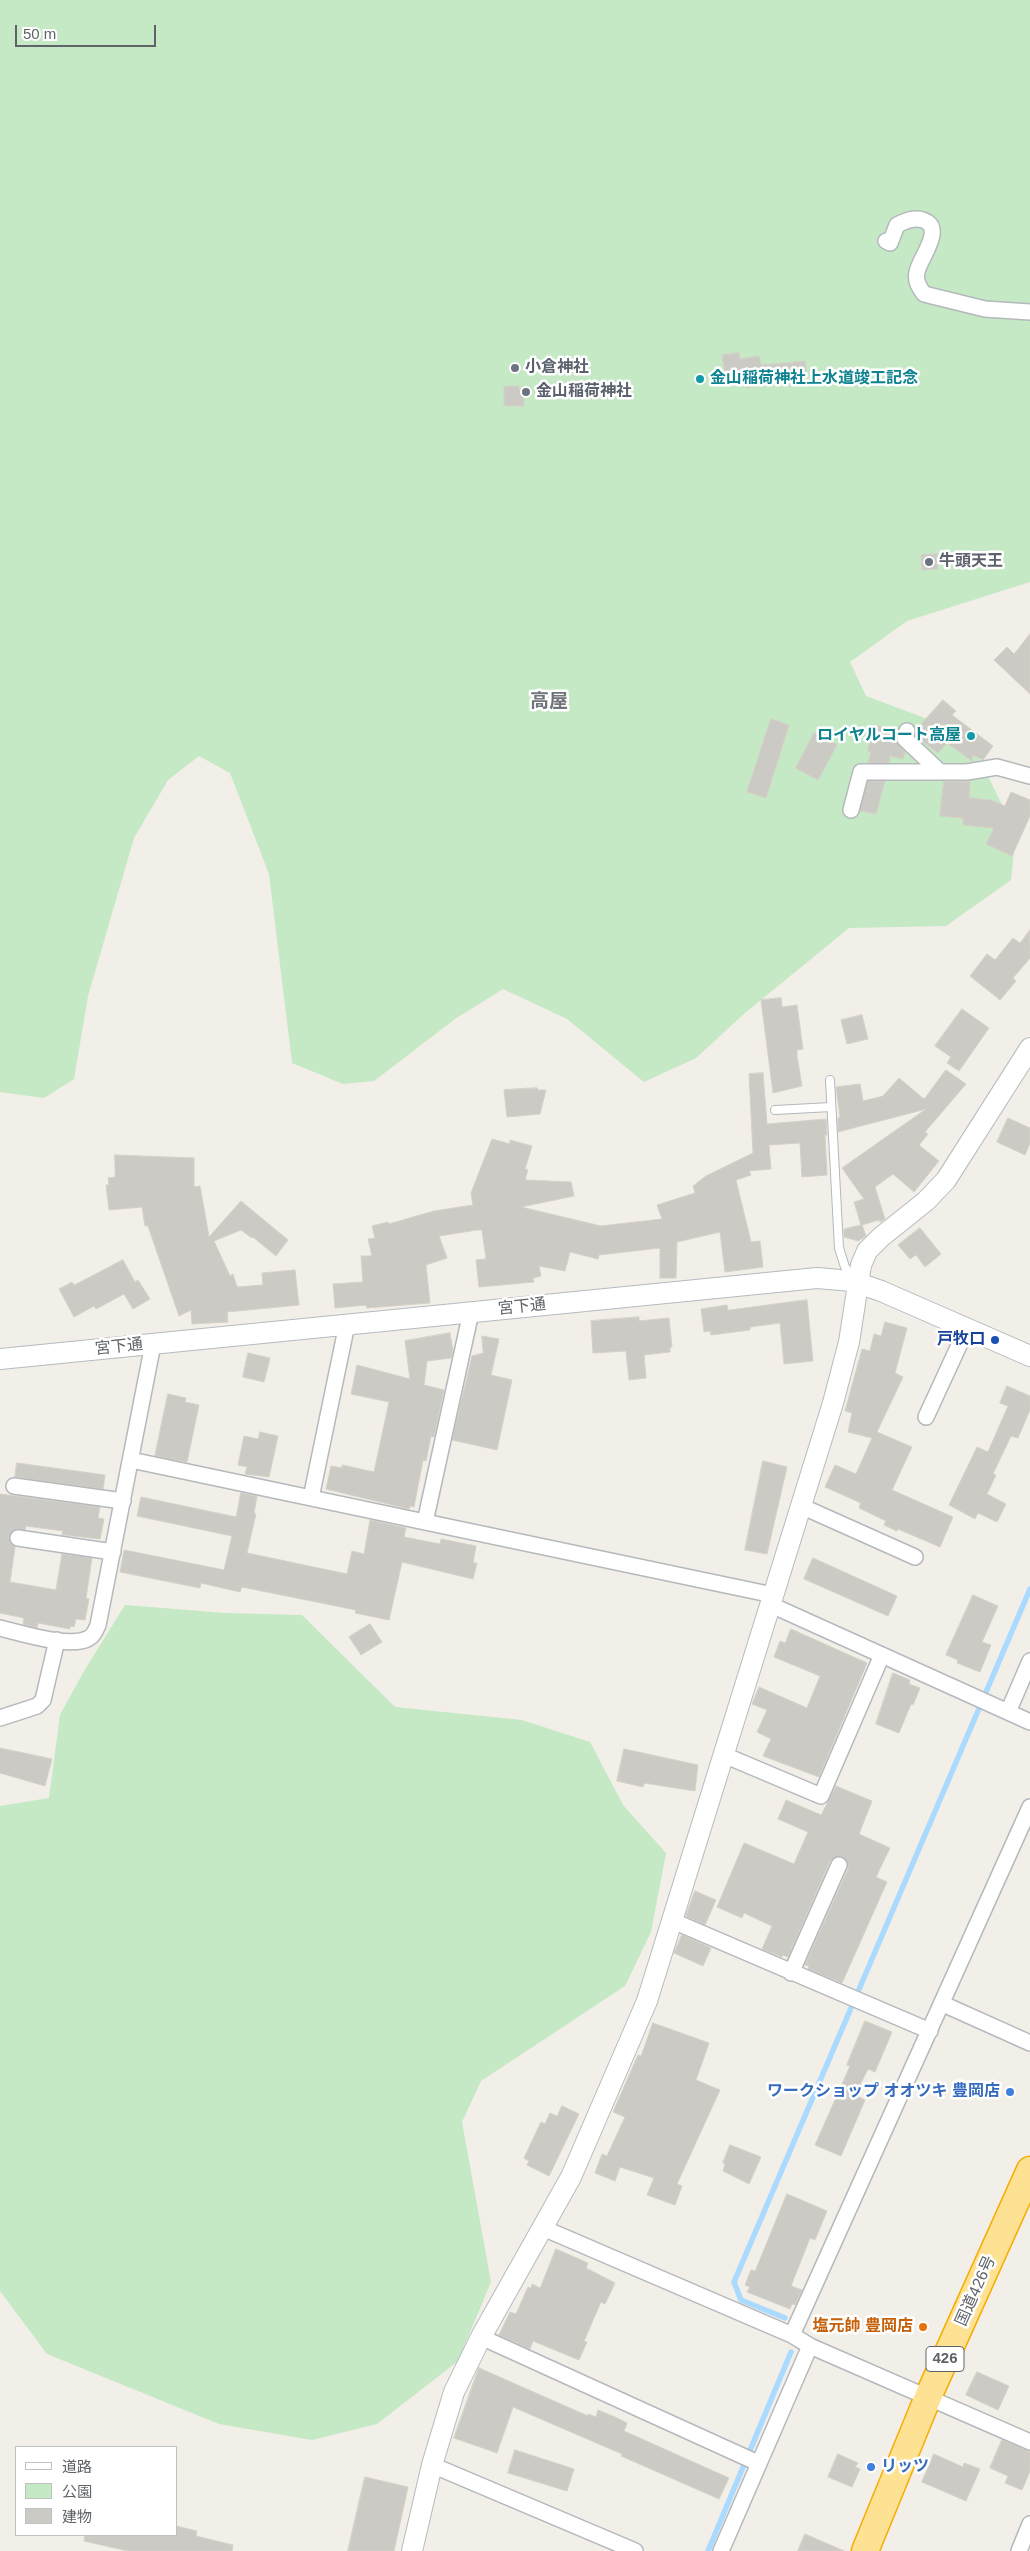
<!DOCTYPE html>
<meta charset="utf-8">
<style>
body{margin:0}
#map{position:relative;width:1030px;height:2551px;overflow:hidden;background:#f1efe8;font-family:Helvetica,"Noto Sans JP",sans-serif}
canvas{display:block}
.legend{position:absolute;left:15px;top:2446px;width:162px;height:90px;box-sizing:border-box;background:#fff;border:1px solid #bfc1c3;margin:0;padding:6px 9px;list-style:none;font-size:15px;color:#5f6368}
.legend li{display:flex;align-items:center;gap:10px;height:25px}
.legend b{width:25px;border:1px solid #bfc1c3}
.scale{position:absolute;left:15px;top:25px;width:141px;height:22px;box-sizing:border-box;border:2px solid #5f6368;border-top:0;padding-left:6px;font-size:15px;line-height:18px;white-space:nowrap;color:#5f6368;-webkit-text-stroke:4px #fff;paint-order:stroke}
</style>
<div id="map">
<canvas width="1030" height="2551"></canvas>
<ul class="legend">
<li><b style="height:6px;background:#fff"></b>道路</li>
<li><b style="height:14px;background:#c5e8c5"></b>公園</li>
<li><b style="height:14px;background:#cccac5"></b>建物</li>
</ul>
<div class="scale">50 m</div>
</div>
<script>
const context = document.querySelector('canvas').getContext('2d');
context.lineJoin = 'round';
function fillPath(path, color) { context.fillStyle = color; context.fill(path, 'evenodd'); }
function stroke(path, color, width, dash) { context.strokeStyle = color; context.lineWidth = width; context.lineCap = dash ? 'butt' : 'round'; context.setLineDash(dash || []); context.stroke(path); }
function write(font, color, halo, rows, align = 'center') {
  context.font = font + ' Helvetica,"Noto Sans JP",sans-serif'; context.lineWidth = 5; context.setLineDash([]); context.textBaseline = 'middle'; context.strokeStyle = halo; context.fillStyle = color; for (const [text, x, y, turn = 0] of rows) {
    context.save(); context.translate(x, y); context.rotate((+turn || 0) * Math.PI / 180); context.textAlign = isNaN(turn) ? turn : align; if (halo) context.strokeText(text, 0, 0); context.fillText(text, 0, 0); context.restore();
  }
}
fillPath(new Path2D(`
 M0,0H1030V582L907,621L850,662L866,696L949,727L979,758L1016,833L1011,880L946,926L849,928L745,1013L696,1058L644,1082L567,1019L503,989L455,1019L374,1081L343,1084L292,1063L269,874L230,773L199,756L168,780L134,838L88,996L74,1079L44,1098L0,1092Z
 M125,1605L226,1613L302,1615L395,1707L522,1720L590,1742L623,1805L666,1853L651,1932L625,1986L481,2081L462,2122L491,2282L458,2361L377,2424L312,2440L219,2424L47,2354L0,2291V1806L49,1798L60,1715L84,1671Z`), '#c5e8c5');
stroke(new Path2D(`
 M785,2318L741,2300L734,2282L1030,1589
 M708,2551L791,2352`), '#aadaff', 5.5);
const building = new Path2D(`
 M739,353L740,359L759,356L761,365L805,361L807,377L763,382L764,385L746,388V383L727,386L722,355Z
 M519,386V389H523L524,406H504V387Z
 M937,554L938,569L922,570L921,555Z
 M1030,634V694L994,660L1007,647L1014,654Z
 M943,700L956,711L952,715L993,746L983,760L973,755L972,761L947,743L938,753L915,736L916,730Z
 M771,719L789,725L766,798L747,792Z
 M874,725L897,731L896,741L905,752L903,759L890,756L889,763H868L871,752L868,751Z
 M814,733L837,745L818,780L796,768Z
 M868,781H885L876,814L860,811Z
 M944,781L970,782L969,798L991,800L1005,806L1011,792L1030,800V816L1012,856L986,844L994,828L963,825V818L940,816Z
 M1030,930V958L1013,978L1016,981L1000,1000L970,976L987,954L995,960L1013,938L1020,943Z
 M781,998L782,1007L797,1005L803,1049L797,1050V1056L802,1086L773,1093L761,1000Z
 M962,1009L989,1028L959,1071L947,1063L951,1057L935,1046Z
 M862,1015L868,1039L847,1044L841,1020Z
 M946,1070L966,1084L925,1132L928,1134L919,1145L939,1161L914,1192L893,1174L875,1187L885,1219L880,1222L879,1220L862,1225L866,1236L858,1241L844,1237V1229L861,1225L854,1202L864,1199L842,1168L926,1109L838,1132V1118L840,1117L836,1087L860,1084L863,1101L883,1096L899,1078L924,1099Z
 M763,1073L767,1124L826,1119L827,1135H825L827,1175L802,1177L800,1143L769,1145L771,1169L749,1171L751,1175L736,1180L751,1242L760,1241L763,1267L725,1272L720,1232L677,1242L676,1278H660V1248L599,1255L598,1259L570,1252L565,1271L539,1266L541,1276L533,1278L534,1282L479,1287L476,1260L486,1259L482,1230H477L439,1236L447,1258L426,1265L430,1303L367,1308L366,1305L335,1308L333,1284L363,1282L361,1256H372L368,1239L375,1238L372,1226L388,1222L389,1224L434,1211L473,1205L471,1193L492,1139L510,1144V1140L532,1146L525,1169L528,1170L525,1180L571,1182L574,1196L521,1207L601,1226L662,1219L657,1205L695,1193L693,1186L706,1176L753,1153L749,1074Z
 M537,1088L538,1090H546L540,1114L507,1117L504,1090Z
 M1008,1118L1030,1128V1143L1025,1155L997,1142Z
 M115,1155L194,1158V1187L200,1186L209,1237L241,1201L288,1240L276,1256L253,1237L252,1238L241,1230L214,1241L230,1276L233,1274L237,1287L263,1285L262,1273L295,1270L299,1305L227,1312L228,1322L192,1324L191,1310L179,1316L148,1226H145L142,1207L109,1210L106,1185H109L108,1178L115,1177Z
 M920,1228L941,1254L925,1267L916,1255L910,1259L898,1245Z
 M123,1260L135,1282L138,1280L150,1299L133,1309L124,1294L96,1309L94,1306L74,1317L59,1289L72,1282L74,1285Z
 M807,1300L813,1361L784,1364L780,1323L750,1327V1330L711,1335L710,1331L704,1332L701,1309L727,1305L728,1310Z
 M639,1317V1321L669,1318L672,1347H670V1352L644,1355L646,1378L629,1380L626,1351L593,1353L591,1321Z
 M885,1322L907,1328L895,1373L903,1377L877,1432L912,1447L892,1490L953,1517L940,1547L898,1529L897,1531L884,1525L886,1521L859,1508L861,1503L825,1487L835,1465L856,1474L872,1438L848,1432L852,1413L845,1411L862,1349L870,1351L874,1334L881,1336Z
 M450,1333L453,1351L451,1358L427,1361L424,1385L444,1390L434,1437L431,1436L426,1461L423,1460L414,1507L410,1506L409,1509L326,1489L331,1466L342,1468V1465L374,1472L389,1402L351,1394L357,1365L410,1379L405,1341Z
 M482,1336L499,1339L491,1375L512,1380L497,1450L452,1440L472,1356L483,1353Z
 M248,1353L270,1358L264,1382L243,1377Z
 M1007,1386L1030,1396V1410L1018,1438L1011,1436L993,1474L996,1475L987,1494L1006,1504L997,1522L978,1513L975,1519L949,1505L977,1447L988,1452L1008,1406L1000,1403Z
 M168,1394L186,1398L185,1402L199,1405L187,1462L155,1456Z
 M260,1432L278,1436L269,1477L245,1474L247,1467L238,1465L244,1436L258,1439Z
 M763,1461L787,1467L767,1554L745,1550Z
 M17,1463L105,1475L103,1489L15,1477Z
 M241,1493L257,1496L254,1513L256,1514L247,1553L347,1574L352,1551L364,1554L370,1520L406,1528L404,1537L440,1544L441,1539L476,1546L473,1563H477L473,1579L402,1562L389,1620L355,1613L356,1610L242,1587L240,1592L201,1583L200,1588L120,1572L124,1550L224,1570L232,1536L137,1516L141,1497L236,1517Z
 M0,1494L100,1507L98,1518L104,1519L100,1539L65,1535H62L63,1531L26,1526L25,1530H14L9,1537L10,1542L15,1547L10,1582L56,1590L62,1554L92,1558L86,1598L89,1599L85,1620L76,1619L74,1627L70,1626V1629L38,1623L37,1628L23,1624L24,1618L0,1613Z
 M813,1558L897,1596L888,1616L804,1579Z
 M973,1595L998,1606L982,1642L991,1645L980,1672L957,1663L958,1660L946,1655Z
 M370,1624L382,1642L361,1655L349,1637Z
 M791,1629L867,1663L819,1777L763,1756L771,1739L757,1732L767,1710L752,1704L759,1687L807,1708L820,1676L774,1657L780,1641L785,1643Z
 M893,1673L910,1680L909,1684L920,1688L913,1705L911,1704L899,1733L876,1724Z
 M0,1748L52,1759L45,1786L0,1773Z
 M624,1749L698,1765L695,1791L644,1783L643,1787L617,1781Z
 M836,1786L872,1801L859,1834L890,1848L876,1877L887,1882L842,1983L808,1969L809,1966L805,1965L848,1869V1864L843,1857L838,1856L830,1861L788,1957L783,1955L782,1957L762,1949L772,1926L744,1913L742,1918L717,1907L744,1843L794,1864L808,1832L778,1819L786,1800L821,1815Z
 M695,1891L716,1900L705,1925L686,1916Z
 M682,1935L711,1948L703,1966L674,1953Z
 M865,2021L892,2032L875,2072L868,2069L855,2095L865,2100L841,2156L815,2145L850,2066L847,2065Z
 M653,2023L709,2043L696,2080L720,2090L677,2184L682,2186L675,2205L647,2195L654,2178L620,2167L615,2181L595,2173L602,2154L607,2156L625,2117L613,2112L638,2055L641,2056Z
 M562,2106L579,2114L549,2176L527,2165L529,2161L524,2158L541,2122L545,2124L550,2113L557,2116Z
 M730,2145L761,2157L749,2184L723,2171L725,2164L723,2163Z
 M787,2194L827,2211L815,2240L810,2238L791,2286L802,2290L795,2305L792,2304L790,2309L747,2292L750,2287L745,2285L751,2270L755,2271Z
 M556,2249L588,2263L586,2268L615,2283L605,2304L601,2302L584,2341L587,2342L579,2360L533,2341L530,2349L499,2335L510,2312L516,2314L528,2287L531,2288L532,2284L540,2288Z
 M479,2368L588,2416V2414L596,2417L598,2410L615,2417L627,2423L624,2431L729,2478L719,2499L621,2456L622,2454L513,2407L497,2453L454,2438Z
 M977,2372L1009,2386L998,2410L966,2395Z
 M1002,2440L1030,2452V2471L1022,2490L1005,2483L1008,2476L990,2468Z
 M515,2450L574,2469L567,2491L508,2473Z
 M838,2454L858,2463L855,2467L860,2469L852,2487L828,2477Z
 M934,2454L963,2467L964,2463L980,2469L966,2501L922,2482Z
 M365,2477L408,2487L394,2551H348Z
 M176,2526L197,2531L196,2536L233,2545L232,2551H128L84,2541L85,2535H176Z
 M805,2534L844,2551H798Z`);
fillPath(building, '#cccac5');
stroke(building, '#d6d1c6', 1);
const lane = new Path2D(`
 M830,1080L839,1248L845,1267L854,1278
 M775,1110L831,1107`);
const street = new Path2D(`
 M886,241L890,243L897,225C905,221 914,217 923,220C946,228 919,259 917,272C915,281 919,287 924,294L985,309L1030,312
 M907,731L905,739L939,771
 M851,810L861,772H967L997,767L1030,776
 M926,1417L967,1328
 M131,1460L425,1522L471,1312
 M14,1486L123,1501
 M311,1498L347,1324
 M801,1506L915,1557
 M425,1522L773,1595
 M18,1538L113,1552
 M769,1604L1030,1722
 M0,1628C21,1633 71,1649 89,1638C93,1636 96,1630 98,1625L153,1344
 M1008,1712L1030,1661
 M0,1718L37,1706L43,1700L57,1640
 M724,1755L821,1796L882,1655
 M673,1921L930,2031
 M791,1973L839,1865
 M943,2004L1030,2043
 M543,2228L792,2335L810,2346L1030,2442
 M792,2335L1030,1807
 M481,2337L758,2463
 M432,2465L635,2551
 M721,2551L810,2346
 M1019,2551L1030,2524`);
const secondary = new Path2D(`
 M0,1359L817,1278L852,1281L881,1291L1030,1356
 M412,2551L432,2465L454,2392L481,2337L571,2177L647,2001L833,1403L849,1342L861,1265L867,1251L881,1237L926,1201L946,1180L1030,1048`);
const highway = new Path2D(`
 M865,2551L928,2397L1030,2170`);
stroke(lane, '#b5b8bc', 10);
stroke(street, '#b5b8bc', 18);
stroke(secondary, '#b6babf', 22);
stroke(highway, '#f9ab00', 29);
stroke(lane, '#fff', 8);
stroke(street, '#fff', 15);
stroke(secondary, '#fff', 20);
stroke(highway, '#fde293', 26);
for (const [x, y, r, color] of [
 [515,368,5,"#6b7280"],
 [700,379,5,"#0f9aa8"],
 [526,392,5,"#6b7280"],
 [929,562,5,"#6b7280"],
 [971,736,5,"#0f9aa8"],
 [995,1340,5,"#1a4fb4"],
 [1010,2092,5,"#3f7fe0"],
 [923,2327,5,"#e8710a"],
 [871,2467,5,"#3f7fe0"]
]) { const dot = new Path2D(); dot.arc(x, y, r, 0, 2 * Math.PI); context.fillStyle = color; context.fill(dot); stroke(dot, '#fff', 2); }
for (const [x, y, w] of [
 [945,2359,38]
]) { const box = new Path2D(); box.roundRect(x - w / 2, y - 12.5, w, 25, 4); context.fillStyle = '#fff'; context.fill(box); stroke(box, '#5f6368', 1); }
write('bold 15px', '#5f6368', null, [
 ["426",945,2359]
]);
write('bold 16px', '#5b616d', '#fff', [
 ["小倉神社",525,368],
 ["金山稲荷神社",536,392],
 ["牛頭天王",939,562]
], 'left');
write('bold 16px', '#0d838f', '#fff', [
 ["金山稲荷神社上水道竣工記念",710,379],
 ["ロイヤルコート高屋",961,736,"right"]
], 'left');
write('16px', '#5f6368', '#fff', [
 ["宮下通",522,1307,-6],
 ["宮下通",119,1347,-6],
 ["国道426号",976,2291,-66]
]);
write('bold 16px', '#164399', '#fff', [
 ["戸牧口",985,1340]
], 'right');
write('bold 16px', '#366cbe', '#fff', [
 ["ワークショップ オオツキ 豊岡店",1000,2092],
 ["リッツ",881,2467,"left"]
], 'right');
write('bold 16px', '#c56008', '#fff', [
 ["塩元帥 豊岡店",913,2327]
], 'right');
write('bold 19px', '#70757a', '#fff', [
 ["高屋",549,702]
]);
</script>
